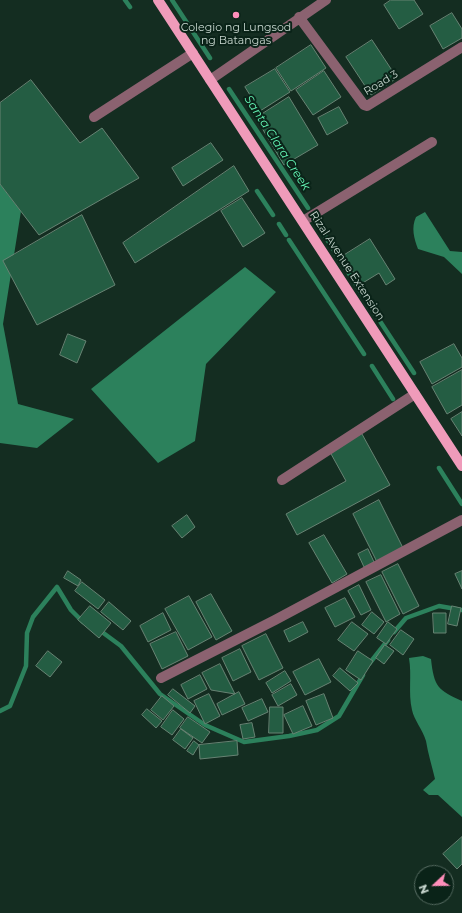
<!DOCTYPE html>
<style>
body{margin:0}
#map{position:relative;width:462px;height:913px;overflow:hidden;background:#142d21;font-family:Montserrat,sans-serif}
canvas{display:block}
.north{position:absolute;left:414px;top:865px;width:40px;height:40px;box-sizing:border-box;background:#0a2318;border:1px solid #566b61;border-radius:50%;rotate:248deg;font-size:11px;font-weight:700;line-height:16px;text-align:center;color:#c8d7cf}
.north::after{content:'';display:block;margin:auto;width:14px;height:18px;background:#ff8eba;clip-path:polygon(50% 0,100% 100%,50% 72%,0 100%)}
</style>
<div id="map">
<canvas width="462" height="913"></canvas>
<div class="north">N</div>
</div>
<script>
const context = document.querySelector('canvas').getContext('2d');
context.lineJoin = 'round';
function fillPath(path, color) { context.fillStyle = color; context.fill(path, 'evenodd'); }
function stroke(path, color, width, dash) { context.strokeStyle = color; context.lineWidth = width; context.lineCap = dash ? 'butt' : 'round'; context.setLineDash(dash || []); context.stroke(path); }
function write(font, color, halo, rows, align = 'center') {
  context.font = font + ' Montserrat,sans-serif'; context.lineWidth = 4; context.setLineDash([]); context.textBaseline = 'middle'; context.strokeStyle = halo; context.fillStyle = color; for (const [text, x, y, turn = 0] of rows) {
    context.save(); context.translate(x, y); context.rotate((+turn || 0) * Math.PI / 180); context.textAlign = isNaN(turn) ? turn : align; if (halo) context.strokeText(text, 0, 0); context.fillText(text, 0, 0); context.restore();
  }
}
fillPath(new Path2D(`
 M0,184L21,211L3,324L18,404L74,419L37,448L0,443Z
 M425,212L450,251L462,252V274L444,257L418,249C414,238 411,228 416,217Z
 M245,267L276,292L206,364L195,441L158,463L91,389Z
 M423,656L431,659C434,687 438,690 462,701V817L438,795H429L423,790L435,779C432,766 428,754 426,741C423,730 414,720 412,710C408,693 412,675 409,658Z`), '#2c815c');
stroke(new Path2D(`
 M125,0L130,7
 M172,0L210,58
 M229,89L308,208
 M257,191L273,215
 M314,219L362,294
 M279,224L286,235
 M289,240L364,354
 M372,309L414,373
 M372,366L393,399
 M439,468L462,504
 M98,629L121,646L160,694L205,725L244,742L289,736L317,730L339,716L363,675
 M394,632L406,618L439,606L462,610
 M369,664L388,640
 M0,711L10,706L26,666L27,633L33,617L57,587L71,610L83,622`), '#2c815c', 4.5);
const building = new Path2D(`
 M391,0H414L423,14L399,29L384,5Z
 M452,13L462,29V38L443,49L430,26Z
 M372,40L397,78L371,95L346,57Z
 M311,45L326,68L291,91L276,68Z
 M275,69L290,92L260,111L245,87Z
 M324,71L341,97L313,115L296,90Z
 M31,80L80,143L102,128L139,178L39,235L0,184V103Z
 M289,97L318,145L284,165L256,118Z
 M339,107L348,123L327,135L318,118Z
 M211,143L223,160L183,186L172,168Z
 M234,166L249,191L135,263L123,243Z
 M242,198L265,233L243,247L221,211Z
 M82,215L115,285L37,325L3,261Z
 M370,239L395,279L386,285L379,273L361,284L343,256Z
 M68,334L86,341L77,363L60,355Z
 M454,344L462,358V367L432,384L420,362Z
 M462,370V405L447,414L432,387Z
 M462,412V436L451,419Z
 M362,434L390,485L297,535L286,514L346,481L330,452Z
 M379,500L403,548L377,562L353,514Z
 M187,515L195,527L182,538L172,526Z
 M324,535L347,574L332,583L309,543Z
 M368,549L374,562L364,567L358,554Z
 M398,564L419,606L403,614L382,572Z
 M68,571L81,580L78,586L64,578Z
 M462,571V589L455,574Z
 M381,575L400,614L386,622L366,582Z
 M82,582L105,600L98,609L75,591Z
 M359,585L371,610L361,615L348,591Z
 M211,594L232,631L216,640L196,602Z
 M189,596L212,637L188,650L165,609Z
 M345,598L355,617L335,627L325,608Z
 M109,602L131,621L123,630L101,612Z
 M90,606L111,623L99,638L78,620Z
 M452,606L461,608L457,626L448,624Z
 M372,612L384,622L374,634L362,625Z
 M163,613L171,630L148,642L140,626Z
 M433,613H446V633H434Z
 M303,622L308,632L289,642L284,631Z
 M352,622L368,634L354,651L338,640Z
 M388,622L397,629L386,644L377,638Z
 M401,630L414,639L403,655L390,645Z
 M176,632L188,656L162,669L150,644Z
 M266,634L283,668L259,680L242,646Z
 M385,645L394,651L384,664L376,658Z
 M240,649L251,672L233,681L222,658Z
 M48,651L62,662L50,677L36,666Z
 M358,651L373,661L361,680L346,670Z
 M319,659L331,682L305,695L293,672Z
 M220,664L235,694L211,690L202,673Z
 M340,668L358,683L350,691L333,676Z
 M285,671L291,681L272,693L266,683Z
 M200,675L207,689L188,699L181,685Z
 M291,684L297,695L278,706L272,695Z
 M173,689L195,706L190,713L168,695Z
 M239,692L245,704L222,715L217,704Z
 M209,694L220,716L205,724L194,701Z
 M324,694L333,718L316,725L306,701Z
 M162,696L174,706L163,720L151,710Z
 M262,699L268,712L248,721L242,708Z
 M303,706L312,726L293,734L284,715Z
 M270,707H283V733H269Z
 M147,709L162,721L156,728L142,715Z
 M173,710L184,719L172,735L161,727Z
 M188,717L210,732L202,743L180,728Z
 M252,723L255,737L243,739L240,725Z
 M181,729L193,738L185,749L173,740Z
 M194,741L199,745L193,755L187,751Z
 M237,741L238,755L200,759L199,745Z
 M462,837V864L457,869L443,854Z`);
fillPath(building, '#245d43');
stroke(building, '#678373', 1);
stroke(new Path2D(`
 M299,17L364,105L367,106L462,47
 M210,80L326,0
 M94,117L193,53
 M303,221L432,142
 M282,480L415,394
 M161,678L275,620L462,520`), '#8b6270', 10);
stroke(new Path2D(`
 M158,0L462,466`), '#ef9bba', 10);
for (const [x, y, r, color] of [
 [236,15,4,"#ff8eba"]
]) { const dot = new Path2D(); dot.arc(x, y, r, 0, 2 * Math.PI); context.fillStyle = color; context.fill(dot); stroke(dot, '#0a2318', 1.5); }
write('11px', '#c8d7cf', '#0a2318', [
 ["Colegio ng Lungsod",236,28],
 ["ng Batangas",236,41]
]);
write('11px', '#c8d7cf', '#0a2318', [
 ["Road 3",381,83,-31],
 ["Rizal Avenue Extension",347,266,57]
]);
write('italic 12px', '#63f4b3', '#0a2318', [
 ["Santa Clara Creek",277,143,57]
]);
</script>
